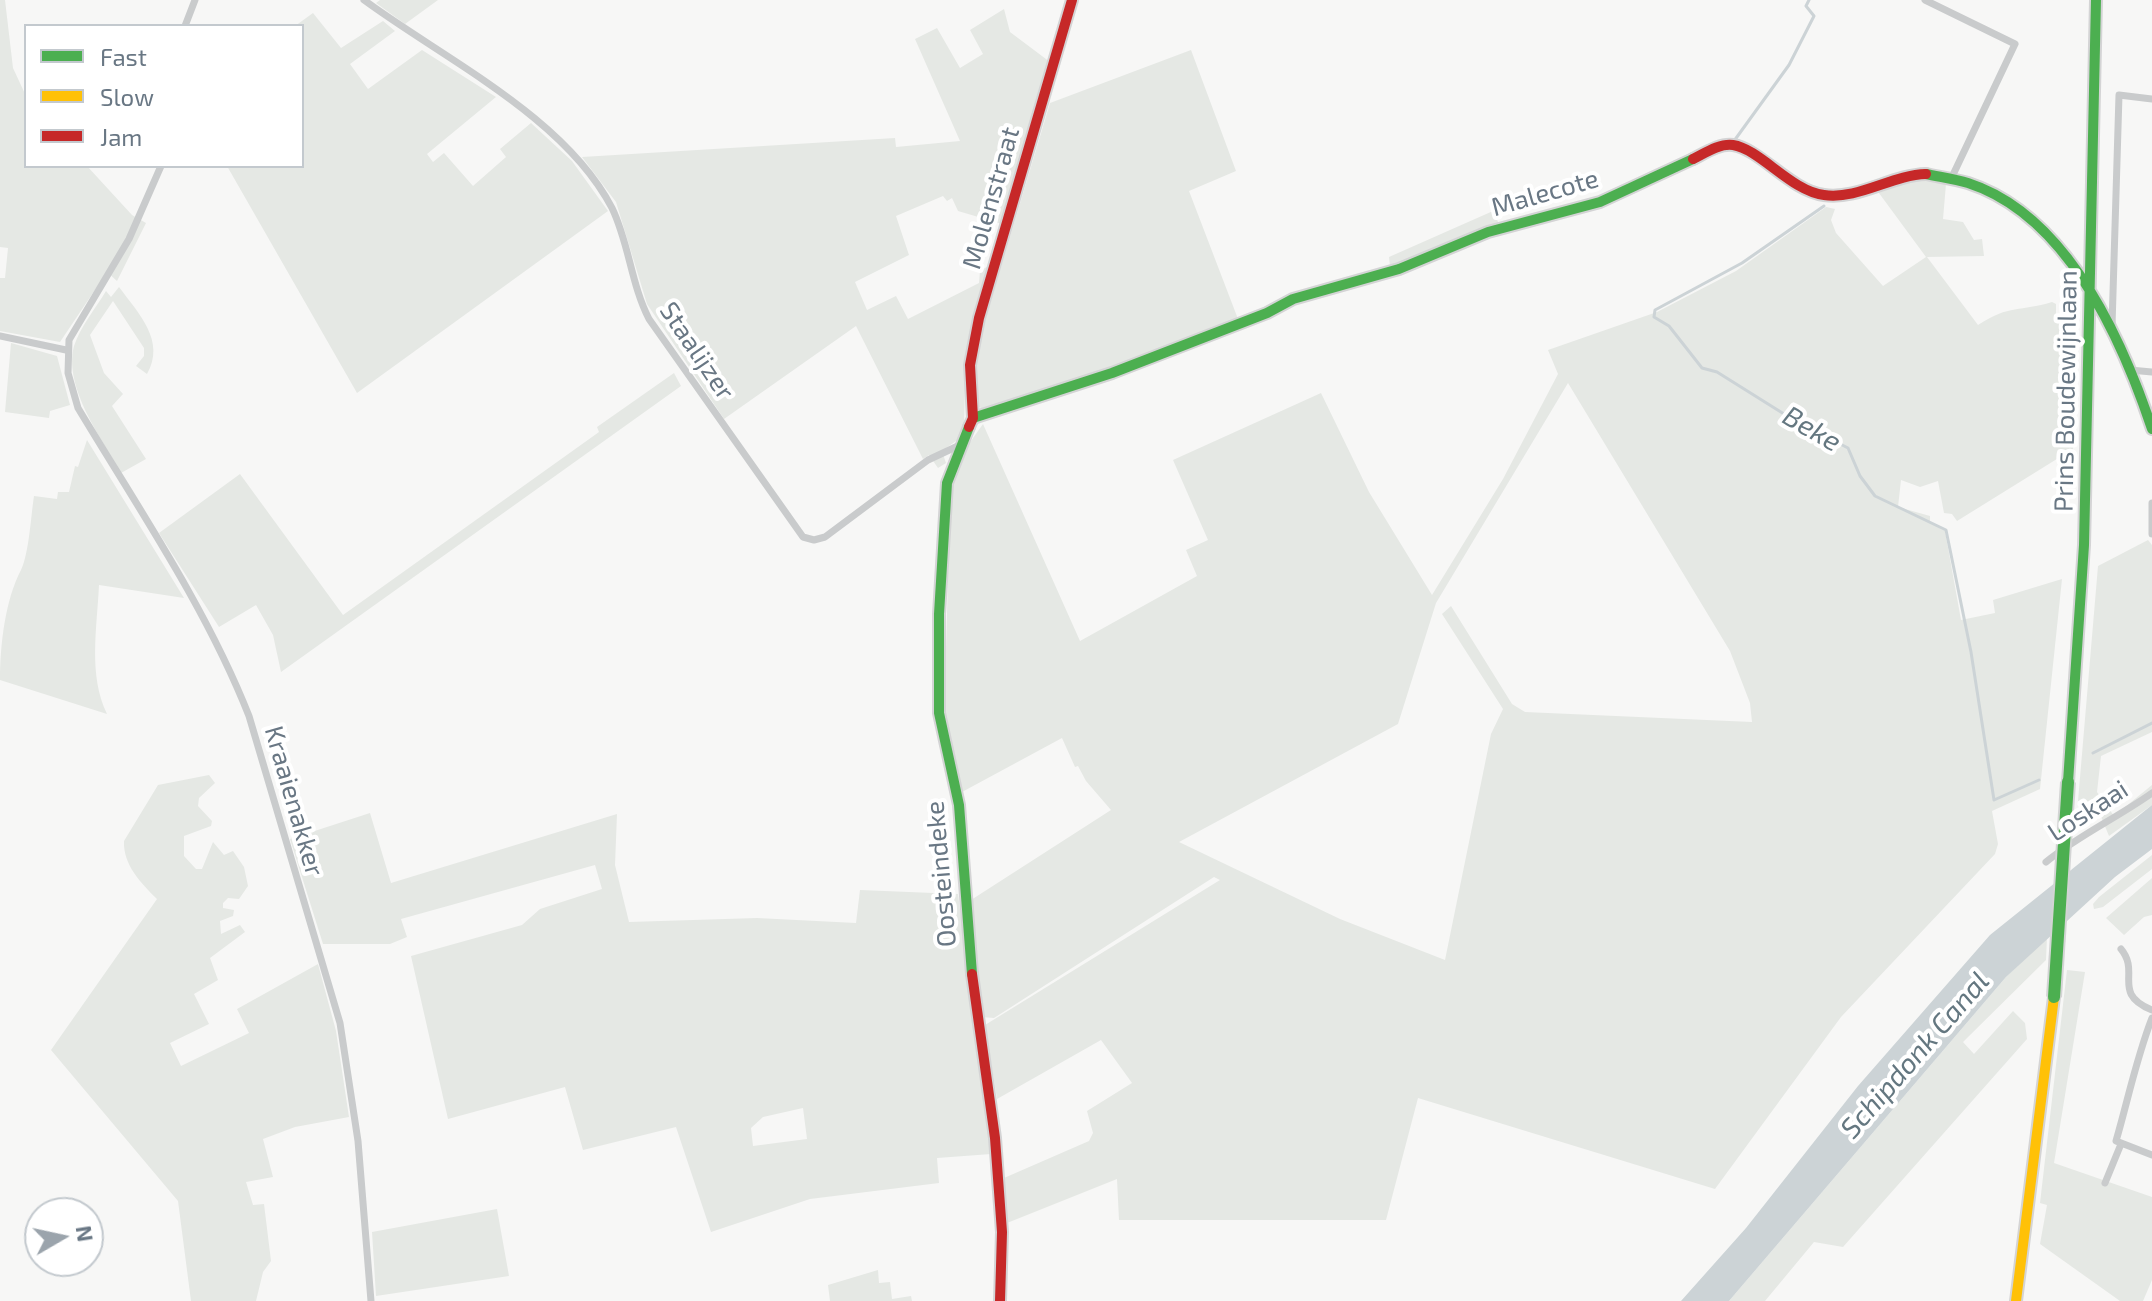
<!DOCTYPE html>
<style>
body{margin:0}
#map{position:relative;width:2152px;height:1301px;overflow:hidden;background:#f7f7f6;font-family:"Exo 2",sans-serif}
canvas{display:block}
.legend{position:absolute;left:24px;top:24px;width:280px;height:144px;box-sizing:border-box;background:#fff;border:2px solid #c3c9ce;margin:0;padding:10px 14px;list-style:none;font-size:24px;color:#697784}
.legend li{display:flex;align-items:center;gap:16px;height:40px}
.legend b{width:40px;border:2px solid #c3c9ce}
.north{position:absolute;left:24px;top:1197px;width:80px;height:80px;box-sizing:border-box;background:#fff;border:2px solid #c3c9ce;border-radius:50%;rotate:81deg;font-size:22px;font-weight:700;line-height:32px;text-align:center;color:#697784}
.north::after{content:'';display:block;margin:auto;width:28px;height:36px;background:#9ba4ac;clip-path:polygon(50% 0,100% 100%,50% 72%,0 100%)}
</style>
<div id="map">
<canvas width="2152" height="1301"></canvas>
<ul class="legend">
<li><b style="height:10px;background:#4caf50"></b>Fast</li>
<li><b style="height:10px;background:#ffc107"></b>Slow</li>
<li><b style="height:10px;background:#c62828"></b>Jam</li>
</ul>
<div class="north">N</div>
</div>
<script>
const context = document.querySelector('canvas').getContext('2d');
context.lineJoin = 'round';
function fillPath(path, color) { context.fillStyle = color; context.fill(path, 'evenodd'); }
function stroke(path, color, width, dash) { context.strokeStyle = color; context.lineWidth = width; context.lineCap = dash ? 'butt' : 'round'; context.setLineDash(dash || []); context.stroke(path); }
function write(font, color, halo, rows, align = 'center') {
  context.font = font + ' "Exo 2",sans-serif'; context.lineWidth = 8; context.setLineDash([]); context.textBaseline = 'middle'; context.strokeStyle = halo; context.fillStyle = color; for (const [text, x, y, turn = 0] of rows) {
    context.save(); context.translate(x, y); context.rotate((+turn || 0) * Math.PI / 180); context.textAlign = isNaN(turn) ? turn : align; if (halo) context.strokeText(text, 0, 0); context.fillText(text, 0, 0); context.restore();
  }
}
fillPath(new Path2D(`
 M0,0H5L13,68L26,96V166H87L132,215L146,223L117,281L107,272L60,342L0,331V278H5L8,248L0,247Z
 M380,0H438L405,24L376,3Z
 M1004,9L1010,32L1050,62L1002,224L958,211L952,198L947,201L943,196L896,216L909,255L855,282L867,310L896,296L908,319L979,283L980,271L990,265L966,352L964,427L956,441L942,451L946,463L938,468L929,455L923,459L856,326L724,419L647,304L616,202L582,157L895,138L896,147L960,141L915,39L937,28L960,68L983,54L970,30Z
 M313,13L341,48L383,21L395,31L350,64L368,89L422,50L496,97L427,154L433,162L444,153L473,186L506,157L500,149L531,123L572,161L608,211L357,393L227,166H302V26H295Z
 M1191,50L1236,171L1189,191L1238,319L1113,368L983,409L977,406L975,368L981,334L1050,103Z
 M1897,179H1929L1946,184L1943,219L1963,222L1974,240L1982,239L1984,256L1927,257L1978,325C2010,304 2020,312 2052,302L2056,304V318L2078,316L2073,449L1957,521L1952,514L1944,513L1938,481L1920,487L1901,480L1898,507L1930,516V523L1945,531L1961,620L1995,613L1993,600L2062,579L2040,789L1992,811L1998,844L1995,854L1841,1017L1715,1189L1418,1098L1386,1220H1119L1117,1179L1007,1223L1004,1178L1089,1141L1093,1133L1087,1111L1132,1083L1101,1040L997,1099L985,1025L1220,880L1214,877L994,1018L981,1017L971,900L1111,810L1086,781L1078,766L1075,767L1062,738L962,792L944,718L949,542L953,484L968,445L983,424L1080,641L1197,576L1186,550L1208,540L1173,460L1321,393L1369,492L1432,595L1503,479L1558,374L1548,350L1657,312L1736,271L1826,207L1835,209L1831,220L1836,233L1883,286L1926,257L1876,189ZM1568,383L1730,651L1750,703L1752,722L1525,712L1512,704L1451,606L1442,614L1503,709L1491,734L1445,960L1340,919L1179,842L1398,724L1436,603Z
 M1493,211L1499,224L1390,266L1389,257Z
 M119,287C139,314 166,341 147,374L136,366L144,356V348L113,301L90,335L104,373L123,394L112,406L146,459L121,473C102,439 63,387 74,346C80,327 96,308 106,291L111,297Z
 M11,343L57,356L70,405L50,411L49,418L5,412Z
 M674,373L681,386L281,672L273,635L256,605L219,627L159,533L240,474L343,615L599,432L597,427Z
 M87,440L184,598L99,585C97,628 88,675 107,714L0,680C0,646 5,600 21,570C29,554 31,515 34,496L57,499L58,492H69L75,466L78,467Z
 M2148,540L2152,545V732L2101,756L2097,792L2114,816L2152,785V805L2109,836L2095,802L2078,801L2098,566Z
 M209,775L215,783L199,798L198,806L212,821L211,826L184,836V856L196,869H202L213,842L224,855L233,851L244,867L248,886L239,899L228,898L223,903V908L234,910L233,916L220,921L221,934L240,925L245,932L210,958L218,980L194,994L209,1024L170,1043L181,1066L249,1033L237,1009L318,964L336,1031L349,1117L295,1127L263,1139L273,1177L246,1182L253,1205L264,1204L271,1261L263,1272L256,1301H191L178,1201L51,1050L157,899C141,883 123,865 124,841L158,785Z
 M370,813L391,883L617,814L615,865L629,922L757,918L856,923L860,890L958,894L991,1154L937,1158L939,1183L810,1199L711,1232L676,1127L583,1150L565,1087L448,1119L411,956L522,925L540,909L602,889L595,865L401,919L407,937L390,944H323L290,839ZM803,1108L807,1139L753,1146L751,1128L763,1117Z
 M2152,855V869L2103,907L2094,909L2093,904L2099,897Z
 M2152,878V915L2144,917L2124,935L2106,918Z
 M2047,937L2046,960L1963,1042L1974,1054L2013,1011L2025,1023L2027,1039L1843,1247L1814,1242L1765,1301H1729L2006,977Z
 M2067,970L2085,972L2054,1163L2152,1197V1280L2143,1301H2120L2040,1244L2047,1205L2040,1203Z
 M497,1209L509,1276L376,1296L372,1232Z
 M878,1270L879,1283L890,1282L892,1299L911,1296L912,1301H830L828,1285Z`), '#e5e8e4');
fillPath(new Path2D(`
 M2152,805V849L2115,877L2006,977L1729,1301H1681L1746,1228L1858,1086L1990,935Z`), '#ccd3d6');
stroke(new Path2D(`
 M1734,141L1789,65L1814,16L1806,6L1809,0
 M1824,206L1742,263L1655,310L1654,317L1669,326L1702,368L1717,372L1792,419L1848,448L1860,476L1875,496L1946,530L1971,652L1994,800L2039,780
 M2093,753L2152,723`), '#ccd3d6', 3);
const fast = new Path2D(`
 M1926,174C1940,177 1955,179 1968,183C2067,215 2122,339 2152,429
 M973,418L1112,373L1267,313L1293,299L1399,269L1488,232L1600,202L1693,159
 M969,427L947,483L939,614V713L959,805L972,974
 M2068,782L2084,545L2096,0`);
const slow = new Path2D(`
 M2016,1301L2054,997`);
const jam = new Path2D(`
 M1693,159C1705,153 1720,143 1733,145C1760,149 1791,191 1824,195C1858,200 1892,175 1926,174
 M969,427L973,418L970,365L979,318L1072,0
 M972,974L995,1138L1002,1232L1000,1301`);
stroke(fast, '#d4d4d5', 14);
stroke(slow, '#d4d4d5', 14);
stroke(jam, '#d4d4d5', 14);
stroke(new Path2D(`
 M364,0C444,59 565,117 612,208C629,243 631,284 649,319L803,537L814,540L825,537L928,460L960,445
 M1925,0L2015,44L1951,179
 M185,26L195,0
 M161,166L129,239L69,340L68,373L78,408C138,508 206,607 249,716L340,1023L358,1141L371,1301
 M2112,326L2119,95L2152,99
 M0,336L66,350
 M2130,370L2152,372
 M2152,503V534
 M2046,862C2079,835 2117,818 2152,793
 M2121,949C2141,973 2111,993 2152,1010
 M2152,1018C2136,1059 2128,1100 2116,1141L2152,1155
 M2105,1183L2121,1144`), '#c9cbcc', 7);
stroke(fast, '#4caf50', 10);
stroke(slow, '#ffc107', 10);
stroke(jam, '#c62828', 10);
const fastBridge = new Path2D(`
 M2054,997L2068,782`);
stroke(fastBridge, '#d3d4d4', 16, []);
stroke(fastBridge, '#4caf50', 12);
write('26px', '#697784', '#fff', [
 ["Malecote",1545,193,-16],
 ["Molenstraat",991,198,-74],
 ["Staalijzer",697,351,56],
 ["Prins Boudewijnlaan",2066,391,-89],
 ["Kraaienakker",294,801,74],
 ["Loskaai",2088,811,-33],
 ["Oosteindeke",941,874,-95]
]);
write('italic 28px', '#647780', '#fff', [
 ["Beke",1812,429,30],
 ["Schipdonk Canal",1915,1055,-49]
]);
</script>
